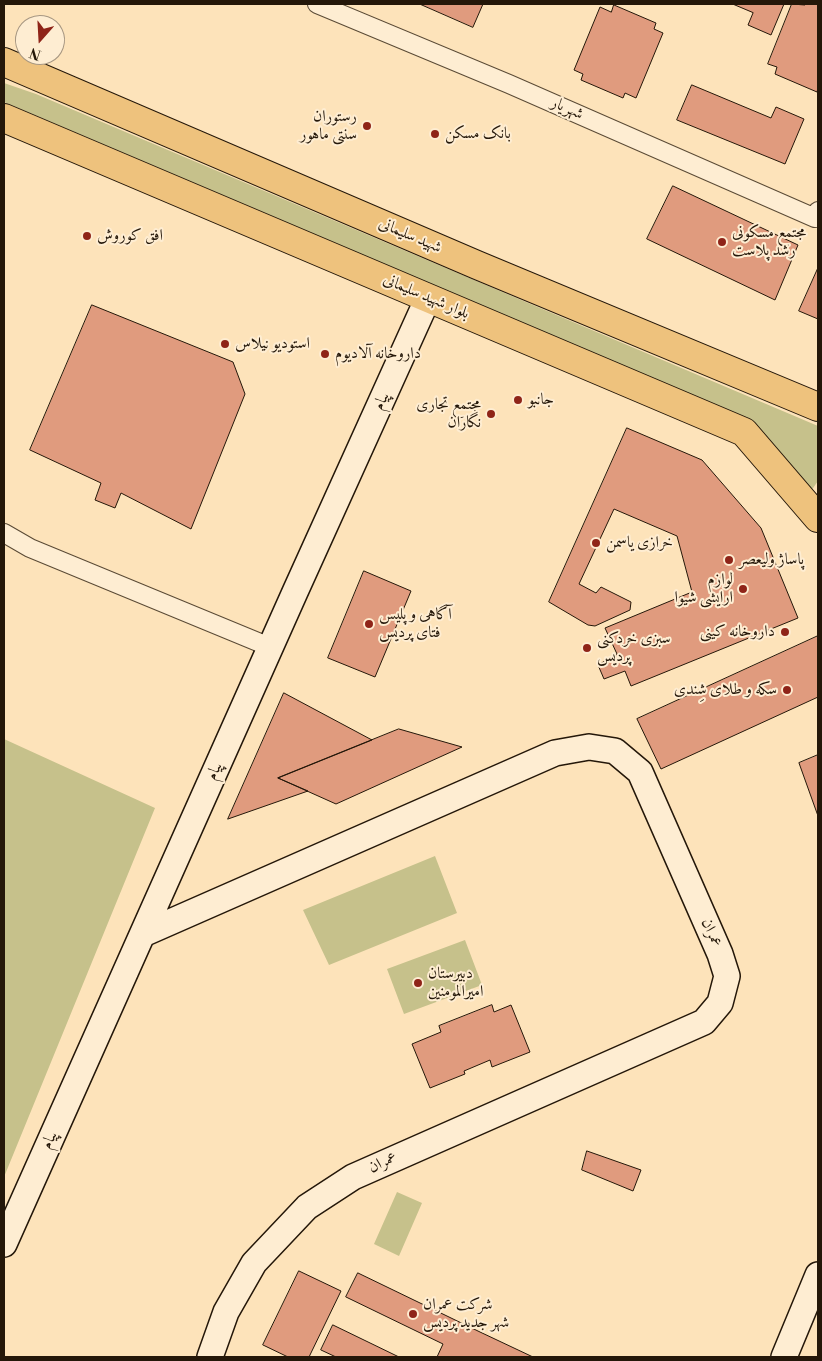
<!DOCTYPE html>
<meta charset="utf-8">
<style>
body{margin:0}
#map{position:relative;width:822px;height:1361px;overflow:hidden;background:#fde3ba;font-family:"Libre Bodoni",serif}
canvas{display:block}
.frame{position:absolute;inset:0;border:5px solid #241709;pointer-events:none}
.north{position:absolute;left:15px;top:15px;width:50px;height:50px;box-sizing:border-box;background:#feedd2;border:1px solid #a79782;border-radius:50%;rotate:199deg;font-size:14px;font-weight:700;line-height:20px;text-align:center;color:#241709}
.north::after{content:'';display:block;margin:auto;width:18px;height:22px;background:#8f2418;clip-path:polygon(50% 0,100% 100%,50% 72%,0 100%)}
</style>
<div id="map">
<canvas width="822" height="1361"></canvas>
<div class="frame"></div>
<div class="north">N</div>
</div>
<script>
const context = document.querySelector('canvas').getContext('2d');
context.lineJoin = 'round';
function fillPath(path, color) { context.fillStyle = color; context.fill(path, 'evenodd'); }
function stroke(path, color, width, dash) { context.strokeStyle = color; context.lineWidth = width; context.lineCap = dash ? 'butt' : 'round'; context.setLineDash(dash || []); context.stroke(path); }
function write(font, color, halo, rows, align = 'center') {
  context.font = font + ' "Libre Bodoni",Amiri,serif'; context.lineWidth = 4; context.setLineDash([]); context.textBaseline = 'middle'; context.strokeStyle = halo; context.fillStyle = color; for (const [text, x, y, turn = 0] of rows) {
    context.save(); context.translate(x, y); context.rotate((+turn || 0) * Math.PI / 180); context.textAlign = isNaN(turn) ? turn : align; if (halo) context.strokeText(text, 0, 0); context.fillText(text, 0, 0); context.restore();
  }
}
fillPath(new Path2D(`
 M4,83L36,94L818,426V481L811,491L749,419L4,102Z
 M4,739L155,808L4,1177Z
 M435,856L457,913L329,965L303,910Z
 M465,940L482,985L404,1014L387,969Z
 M397,1192L422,1203L399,1256L374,1244Z`), '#c6c18b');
const building = new Path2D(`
 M420,4H483L473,27Z
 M733,4H784L771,35L748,25L753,13Z
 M792,4L805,5V4H818V88L817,92L775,74L777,67L768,64Z
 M614,5L656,23L654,29L663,33L636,98L625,93L623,98L581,80L583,74L574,70L600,7L611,12Z
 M692,85L771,118L776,107L804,119L785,164L677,120Z
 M673,186L798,245L775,300L647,239Z
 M818,268V319L799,311Z
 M92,305L233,362L245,394L191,529L121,493L115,508L95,500L101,483L30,450Z
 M627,428L702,460L761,528L798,618L631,686L625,671L604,679L598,665L617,654L605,628L692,592L677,536L614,509L579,584L596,593L601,587L631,602L630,610L595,626L588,625L549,602Z
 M364,571L411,591L375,677L328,658Z
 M818,636V697L661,769L637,719Z
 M284,693L372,740L278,778L308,791L228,819Z
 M399,729L462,747L336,804L278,778Z
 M818,755V816L799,763Z
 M492,1005L494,1012L511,1005L530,1052L492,1067L490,1060L464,1071L465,1074L430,1088L412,1044L441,1032L439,1026Z
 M587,1151L641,1170L633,1191L582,1170Z
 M299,1271L341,1291L309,1357H288L263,1345Z
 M358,1273L480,1332L533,1357H437L443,1344L346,1297Z
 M333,1325L399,1357H336L321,1350Z`);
fillPath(building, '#e09b7e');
stroke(building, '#241709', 1);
const street = new Path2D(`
 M317,4L509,84L815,218L818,211
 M4,533L30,548L270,647`);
const secondary = new Path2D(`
 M143,934L555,753L589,747L615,751L640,772L720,954L727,976L720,1003L704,1022L353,1177L307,1207L254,1263L226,1312L210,1357
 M4,1244L295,592L428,298
 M784,1357L818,1275`);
const primary = new Path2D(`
 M4,62L477,265L818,407
 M4,118L744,432L818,518`);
stroke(street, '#5a4a35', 20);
stroke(secondary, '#241709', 28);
stroke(primary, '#241709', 30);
stroke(street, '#feedd2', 18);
stroke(secondary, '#feedd2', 25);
stroke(primary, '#eec27d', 28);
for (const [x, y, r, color] of [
 [367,126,5,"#8f2418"],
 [435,134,5,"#8f2418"],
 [87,236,5,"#8f2418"],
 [722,242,5,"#8f2418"],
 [225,344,5,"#8f2418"],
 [325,354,5,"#8f2418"],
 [518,400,5,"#8f2418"],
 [491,414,5,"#8f2418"],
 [596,543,5,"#8f2418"],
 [729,560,5,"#8f2418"],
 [743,589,5,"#8f2418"],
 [369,624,5,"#8f2418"],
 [785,632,5,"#8f2418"],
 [587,648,5,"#8f2418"],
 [787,690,5,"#8f2418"],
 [418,983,5,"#8f2418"],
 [413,1314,5,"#8f2418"]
]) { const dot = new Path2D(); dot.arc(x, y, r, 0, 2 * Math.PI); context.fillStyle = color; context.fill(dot); stroke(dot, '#feedd2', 2); }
write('16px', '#241709', '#feedd2', [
 ["شهریار",567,109,24],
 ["شهید سلیمانی",410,236,23],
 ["بلوار شهید سلیمانی",426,297,23],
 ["پیام",382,401,-66],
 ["پیام",215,771,-66],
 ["عمران",711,933,66],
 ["پیام",50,1140,-66],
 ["عمران",383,1163,-25]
]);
write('16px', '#241709', '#feedd2', [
 ["رستوران",357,117,"right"],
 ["سنتی ماهور",357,135,"right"],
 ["بانک مسکن",445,134],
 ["مجتمع مسکونی",732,233],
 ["رشد پلاست",732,251],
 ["افق کوروش",97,236],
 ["استودیو نیلاس",235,344],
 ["داروخانه آلادیوم",335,354],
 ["جانبو",528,400],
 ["مجتمع تجاری",481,405,"right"],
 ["نگاران",481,423,"right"],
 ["خرازی یاسمن",606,543],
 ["پاساژ ولیعصر",739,560],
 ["لوازم",733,580,"right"],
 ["ارایشی شیوا",733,598,"right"],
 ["آگاهی و پلیس",379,615],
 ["فتای پردیس",379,633],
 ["داروخانه کینی",775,632,"right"],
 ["سبزی خردکنی",597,639],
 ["پردیس",597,657],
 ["سکه و طلای شِندی",777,690,"right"],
 ["دبیرستان",428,974],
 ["امیرالمومنین",428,992],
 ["شرکت عمران",423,1305],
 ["شهر جدید پردیس",423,1323]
], 'left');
</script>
